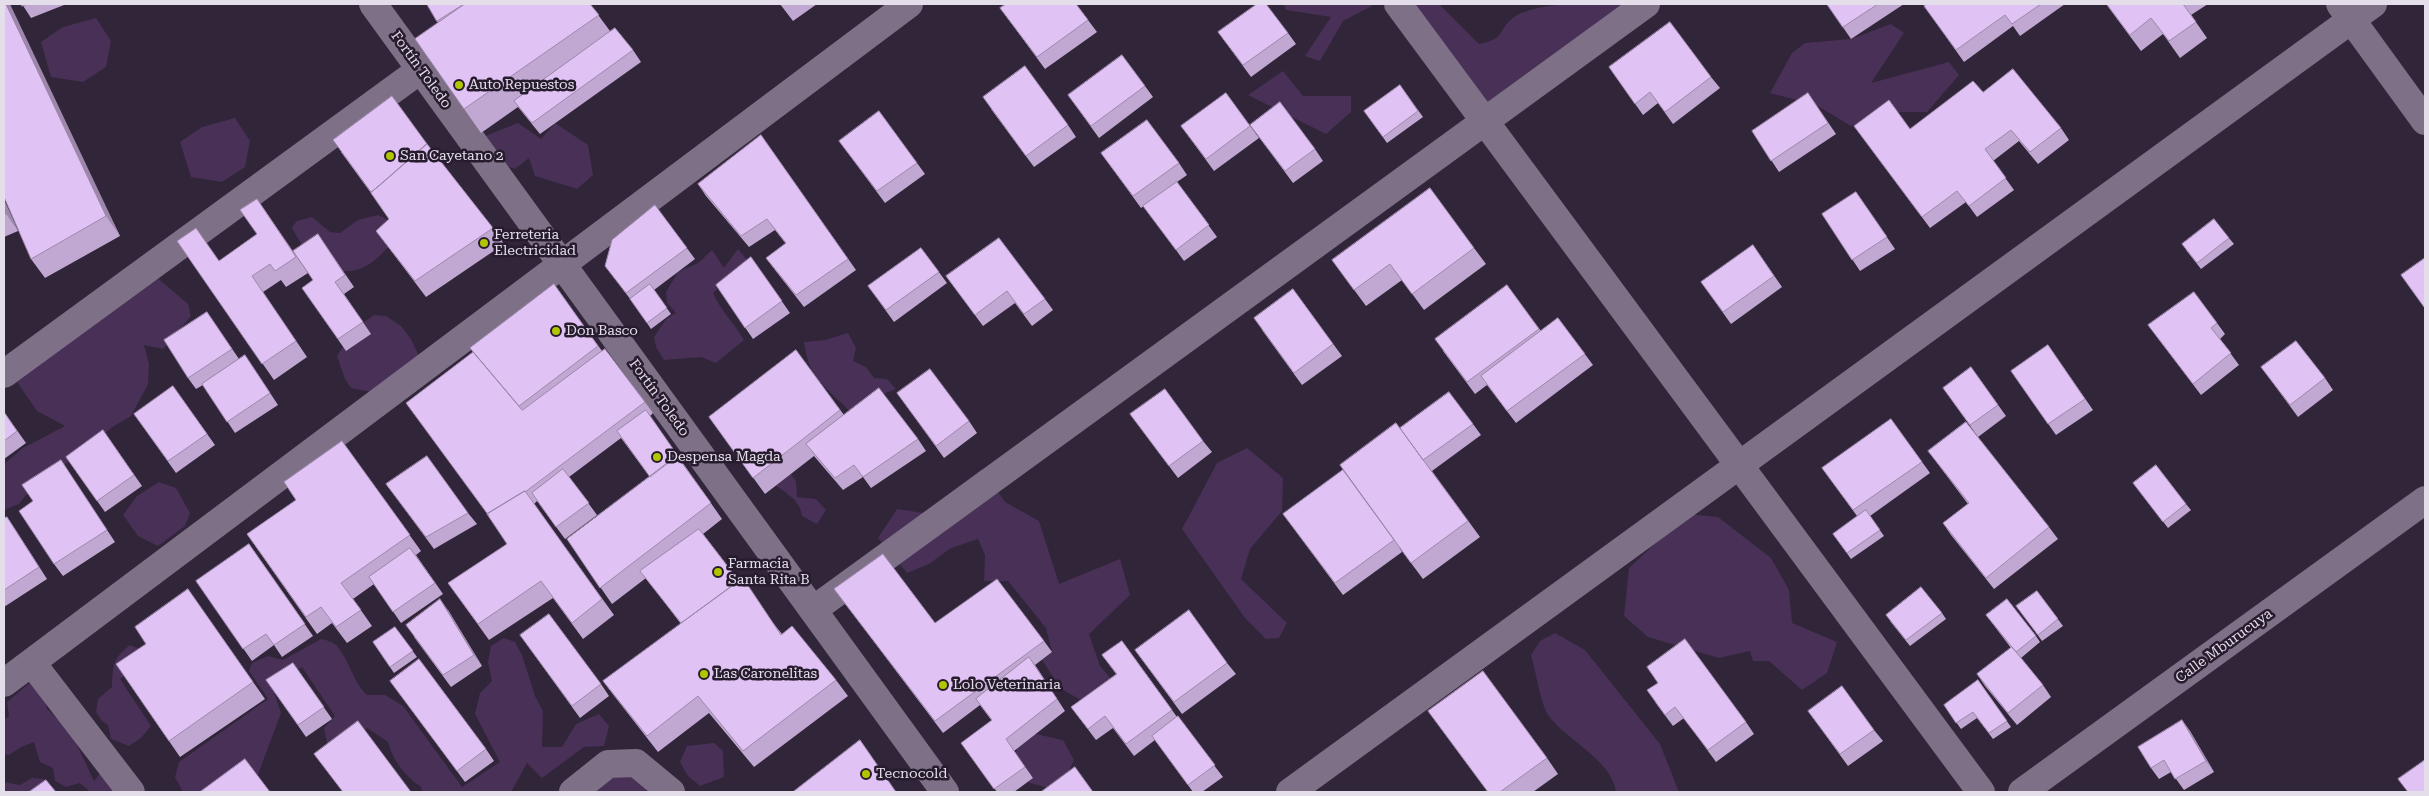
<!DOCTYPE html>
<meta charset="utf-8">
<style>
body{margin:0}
#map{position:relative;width:2429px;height:796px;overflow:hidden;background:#312539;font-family:"Roboto Serif",serif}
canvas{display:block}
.frame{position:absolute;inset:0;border:5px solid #e4ddea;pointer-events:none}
</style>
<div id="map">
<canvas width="2429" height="796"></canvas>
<div class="frame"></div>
</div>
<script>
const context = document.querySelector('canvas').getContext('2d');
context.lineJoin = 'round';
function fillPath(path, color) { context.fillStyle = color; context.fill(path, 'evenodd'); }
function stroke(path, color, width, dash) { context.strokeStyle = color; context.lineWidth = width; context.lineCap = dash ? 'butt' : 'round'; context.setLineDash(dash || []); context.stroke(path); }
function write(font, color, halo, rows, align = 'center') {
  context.font = font + ' "Roboto Serif",serif'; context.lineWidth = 5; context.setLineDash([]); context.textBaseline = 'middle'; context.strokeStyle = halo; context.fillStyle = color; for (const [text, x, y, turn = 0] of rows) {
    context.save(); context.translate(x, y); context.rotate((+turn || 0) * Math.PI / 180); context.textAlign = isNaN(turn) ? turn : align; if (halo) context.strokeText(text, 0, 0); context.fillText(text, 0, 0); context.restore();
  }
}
fillPath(new Path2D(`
 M1284,4H1369L1372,6L1343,21L1320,61L1305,56L1331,17L1286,10Z
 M1409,4H1439L1479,44C1506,39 1497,30 1514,17C1542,0 1596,4 1629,4L1503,112L1475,99Z
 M96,18L111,41L106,67L83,82L51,77L41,42L63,27Z
 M1891,24L1904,33L1871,83L1949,62L1959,75L1927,112H1897L1851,126L1816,105L1770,93L1792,53L1805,43L1851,39Z
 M1283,71L1303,96H1351V112L1326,134L1248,95Z
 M235,118L250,141L245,167L222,182L191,177L180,142L202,127Z
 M518,123L541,139L555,123L588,145L593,175L577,189L535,176L529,158L515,169L485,159L480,138Z
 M378,215L388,220L400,235C391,244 374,264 362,268C330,281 304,254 292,227L297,221L312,217L330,232L340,233L358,220Z
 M738,249L753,267L728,280L713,293C721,311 734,323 744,340L716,363L701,357L664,360L656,347L654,337L666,319L676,313L667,303L666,292L678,272L698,263L712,250L724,268Z
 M154,275L188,304L191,316L163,349L144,345L149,364L148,384L131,416L114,426L25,496L19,504L4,510V464L23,448L65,426L37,411L17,382Z
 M374,315L386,316L401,326L411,339L418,354L412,376L387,395L351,388L345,379L337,356L354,329Z
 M848,333L856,348L853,361L866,367L874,378L887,379L896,389L878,396L853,415C841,401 824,389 815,375C808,366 806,353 804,342L825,340Z
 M1247,448L1283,478L1282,511L1250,549L1241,579L1287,623L1279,638L1266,639L1245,618L1182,529L1217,463Z
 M785,467L796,481L797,497L816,499L826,510L817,524L802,516C799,496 782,493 770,480Z
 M982,469L1005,502L1039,521L1059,584L1120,559L1130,595L1089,634L1100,666L1113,681L1083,701L1061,689L1042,660L1052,652L1046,628L1008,581H984L985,555L978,539L951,548L929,564L907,573L878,538L897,509L924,513Z
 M159,482L176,488L190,513L185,526L158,546L138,536L123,515L137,496Z
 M1687,514L1718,517L1771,558L1789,590L1792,623L1837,642L1827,673L1802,690L1769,661H1753L1750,651L1719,658L1648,637L1624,616L1629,568Z
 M1555,633L1585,650L1660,744L1679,792H1616C1612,760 1566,740 1548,715C1541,705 1535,668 1531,655L1540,641Z
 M504,638L515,642L522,655L535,696L543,711L542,747H562L576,724L599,714L609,726L604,746L584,747L542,778L527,763L511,792H422L421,787C405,776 393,761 388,742L367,728L348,742L335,747L327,743L324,728L335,716L302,667L288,677L274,692L281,713L253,788L247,792H183L175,777L179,762L268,699L249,671L252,663L268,656L283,660L321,639C326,640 333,642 336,645C350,660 352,681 367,695H385L403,706L462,787L500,762L475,714L480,693L492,681L488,662L491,646Z
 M130,645L145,651L131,671L120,679L151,726L141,738L129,746L111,739L108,725L102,721L96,712L98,699L112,687C113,665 112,659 130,645Z
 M32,681L44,694L47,709L70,730L94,781L103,770L141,792H90L80,783L66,787L55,781L53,768L40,762L34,742L21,747L9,755L4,754V720L9,716L7,702Z
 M1022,731L1063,740L1074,760L1060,791L1030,783L1012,765Z
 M714,743L723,751L724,777L700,786L688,776L680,762L687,746Z
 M612,774L639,778L648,792H594Z
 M32,778L44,779L47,790L43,792H4V782L20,785Z`), '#483057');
stroke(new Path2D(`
 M1398,4L1981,792
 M2340,4L2425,121
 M4,374L420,70
 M813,610L1646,4
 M32,663L131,792
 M4,683L909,4
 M573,792L608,764L636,763L671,792
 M1290,792L2373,4
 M2022,792L2425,500`), '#7d7087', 28);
stroke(new Path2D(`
 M373,4L945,792`), '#7d7087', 28);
fillPath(new Path2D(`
 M4,4L120,236L45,278L31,259Z
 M22,4H64V5L31,18Z
 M427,4H590L610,31L633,50L641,62L540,134L518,107L481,133L415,39L438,23Z
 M780,4H817L793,21Z
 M1076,4L1097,32L1045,69L1000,8Z
 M1827,4H1904L1851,39Z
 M1928,4H2065L2020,36L2013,26L1964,62L1924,6Z
 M2106,4H2208L2191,15L2207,38L2180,58L2163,34L2141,51Z
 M1218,32L1288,33L1296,44L1251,77Z
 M1609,67L1711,77L1720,88L1673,124L1658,103L1643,115Z
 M1400,85L1423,117L1387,143L1364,111Z
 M1145,86L1153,97L1099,138L1068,95Z
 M1983,92L2061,128L2069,140L2038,164L2019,141L1993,161L2014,190L1977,217L1966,202L1930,228L1854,126L1910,129Z
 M1226,93L1259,138L1214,171L1181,126Z
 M1808,93L1836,134L1779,172L1752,131Z
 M991,109L1068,125L1076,137L1034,167Z
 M1250,125L1315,149L1323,161L1293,183Z
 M761,135L856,270L804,307L775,270L766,258L786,244L775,230L749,247L706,196L698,184Z
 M839,141L917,163L925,174L885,203Z
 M427,144L493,228L504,244L426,297L376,231L389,219L371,193L341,152Z
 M1101,153L1179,163L1187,175L1177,182L1217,237L1184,261L1144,206L1141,208Z
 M1856,192L1895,249L1860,271L1822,214Z
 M257,199L308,273L286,287L281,280L263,292L307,357L274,380L177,241L219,261L257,234Z
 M4,200L18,231L4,237Z
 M655,205L695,259L654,290L671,314L651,329L634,304L605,266Z
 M2229,238L2234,244L2201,269L2186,250Z
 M1753,245L1782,287L1731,324L1701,282Z
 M326,246L354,287L344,294L371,334L346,351L302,288L313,280Z
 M921,248L947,283L894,322L868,286Z
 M1474,248L1486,264L1424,310L1402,280L1366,306L1332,260Z
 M751,257L790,313L753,339L716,285Z
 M946,276L1045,299L1053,310L1032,326L1015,303L983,326Z
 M554,284L602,351L645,402L653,413L650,416L722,519L703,534L739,581L782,634L836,680L848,696L754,767L709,713L658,752L615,697L603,681L681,624L646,578L612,604L567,539L650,477L621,438L569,477L597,515L565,539L537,501L534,504L614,615L583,639L553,598L489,640L448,583L507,544L473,352L470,348Z
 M1507,285L1541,331L1558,318L1593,365L1516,423L1487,385L1475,394L1443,351Z
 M1293,289L1342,356L1302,385L1262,330Z
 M207,312L239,359L253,367L278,405L235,433L203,385L196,389L188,378Z
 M2217,323L2225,334L2220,339L2239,365L2201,395L2148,325Z
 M2048,345L2093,410L2056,435L2011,371Z
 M796,350L844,415L918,439L926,451L871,488L863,477L843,490L814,456L765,494L709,417Z
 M1971,367L2006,416L1978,437L1951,399Z
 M2261,367L2325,378L2333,390L2298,417Z
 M173,386L215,445L176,473L134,414Z
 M897,393L969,421L977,433L944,458Z
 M4,412L26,443L4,459Z
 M1130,414L1203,441L1212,452L1178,478Z
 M1891,419L1930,473L1870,516L1884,536L1851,559L1833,534L1857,516L1822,468Z
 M1473,424L1481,435L1432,471L1480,537L1423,579L1399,547L1402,552L1343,595L1283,514L1400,428Z
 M103,430L142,486L105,512L66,457Z
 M342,441L421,551L416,555L443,594L401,623L374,584L353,599L372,626L347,643L332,623L317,634L247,534L296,500Z
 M1928,451L2049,527L2058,539L1994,589L1951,535L1943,523L1968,504Z
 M61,460L115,542L63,576L54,564L33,501Z
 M386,484L468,513L477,524L434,549Z
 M2138,489L2186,504L2191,510L2168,528Z
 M7,517L47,579L4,607V519Z
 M249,544L313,636L282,657L274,645L252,661L196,581Z
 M188,589L265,699L180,757L116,664L146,644Z
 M834,589L935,623L1044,641L1052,652L1035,665L1065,711L1014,751L1033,778L1014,792H997L961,743L992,721L980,705L943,733Z
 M2037,591L2063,626L2042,641L2021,612Z
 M448,610L482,666L451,687L414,637Z
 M1942,613L1946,619L1910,646L1890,621Z
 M1986,615L2036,636L2040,642L2021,658L2043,685L2051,697L2017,725L1985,686L1977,674L2011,648Z
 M395,627L417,657L394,673L373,642Z
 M520,635L601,684L609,696L580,718Z
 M1122,641L1177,717L1223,777L1202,792H1193L1155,740L1134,756L1113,728L1096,740L1071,707L1116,674L1102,655Z
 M1135,650L1227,663L1236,674L1182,714Z
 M293,663L332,719L306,737L266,680Z
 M1978,680L2011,727L1993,739L1977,718L1961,729L1944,705Z
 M390,681L486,749L494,761L465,782Z
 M1655,702L1746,722L1754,734L1716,762L1684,718L1673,726Z
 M1428,711L1547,758L1558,774L1533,792H1488Z
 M1808,711L1874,730L1883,741L1848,766Z
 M2182,720L2190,731L2214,772L2184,790L2171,772L2159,779L2151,768Z`), '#c1a8d2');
fillPath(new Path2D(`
 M6,4H10L120,236L106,216Z
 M4,200L18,231L6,214L4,209Z
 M7,517L15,529L47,579L39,567Z
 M440,599L448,610L482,666L474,655Z
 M1029,657L1037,668L1065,711Z
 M2182,720L2190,731L2214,772L2206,761Z`), '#9d88ab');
const building = new Path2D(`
 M4,4H6L106,216L31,259L4,197Z
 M22,4H29L22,6Z
 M427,4H464L437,21Z
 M465,4H590L599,15L464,109L415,39Z
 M1006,4H1076L1088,20L1037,57L1000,8Z
 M1257,4H1266L1288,33L1243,65L1218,32Z
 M1827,4H1878L1843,27Z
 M1928,4H2041L2012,24L2005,15L1956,50L1924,6Z
 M2107,4H2183L2196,22L2169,41L2151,18L2130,35Z
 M1670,22L1711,77L1665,112L1650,92L1635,104L1609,67Z
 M615,28L633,50L532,123L514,101Z
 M1122,55L1145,86L1091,126L1068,95Z
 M1025,66L1068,125L1026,156L983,97Z
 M2013,69L2061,128L2030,152L2011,130L1985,149L2006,178L1969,206L1957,191L1922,217L1854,126L1889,100L1910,129L1973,81L1983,92Z
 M1400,85L1418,111L1383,137L1364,111Z
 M1226,93L1250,126L1206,159L1181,126Z
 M1808,93L1828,123L1771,161L1752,131Z
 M392,96L427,144L379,186L371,192L333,140Z
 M1280,102L1315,149L1285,171L1250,125Z
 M879,111L917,163L877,191L839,141Z
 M1147,120L1179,163L1133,196L1101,153Z
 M761,135L848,259L796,295L766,258L786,243L767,219L741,236L698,184Z
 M427,144L493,228L415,281L376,231L389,219L371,193Z
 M1177,182L1209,225L1176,250L1143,206Z
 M1430,188L1474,248L1412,294L1390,264L1354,290L1332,260Z
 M1856,192L1887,237L1852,260L1822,214Z
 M257,199L296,257L275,271L270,264L252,276L296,341L262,364L177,241L196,228L219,261L257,234L240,210Z
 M655,205L687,248L626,293L605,266L612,240Z
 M4,209L6,214L4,216Z
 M2214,219L2229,238L2197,263L2182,244Z
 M318,234L345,275L335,282L363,322L338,339L302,288L313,280L293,251Z
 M999,238L1045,299L1024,314L1007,291L975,315L946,276Z
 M1753,245L1774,276L1723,312L1701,282Z
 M921,248L939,272L886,310L868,286Z
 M751,257L782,301L745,328L716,285Z
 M2425,258V306L2424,307L2401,275Z
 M554,284L598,346L519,406L470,348Z
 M650,284L667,308L647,323L630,299Z
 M1507,285L1539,329L1467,382L1435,339Z
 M1293,289L1333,344L1294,373L1254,318Z
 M2194,292L2217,323L2211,328L2231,353L2193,384L2148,325Z
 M207,312L232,349L188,378L164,340Z
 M1558,318L1585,354L1507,411L1481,376Z
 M2296,341L2325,378L2290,405L2261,367Z
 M2048,345L2085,399L2048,424L2011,371Z
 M605,349L645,402L525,492V491L487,514L489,516L406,403L473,352L522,410Z
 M796,350L840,410L753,478L709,417Z
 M245,355L270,393L227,422L202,384Z
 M1971,367L1998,405L1970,425L1943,388Z
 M930,369L969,421L936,446L897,393Z
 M173,386L207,434L168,461L134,414Z
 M879,388L918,439L863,477L854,465L835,478L806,444Z
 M1165,389L1203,441L1169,466L1130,414Z
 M1449,392L1473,424L1423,460L1400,428Z
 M646,410L680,459L677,456L650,477L617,431Z
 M4,412L17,431L4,441Z
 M1891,419L1922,462L1853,510L1822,468Z
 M1966,422L2049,527L1986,578L1943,523L1969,503L1928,451Z
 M1396,423L1468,521L1411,563L1340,465Z
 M103,430L134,475L97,501L66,457Z
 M342,441L410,535L341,583L361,610L336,627L321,607L306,617L247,534L296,500L284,482Z
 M427,456L468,513L426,537L386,484Z
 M677,456L711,503L600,588L567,539Z
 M61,460L107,530L54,564L19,511L33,501L22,485Z
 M2156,465L2186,504L2163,522L2133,483Z
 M563,469L589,503L556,527L532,493Z
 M1343,470L1394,540L1335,583L1283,514Z
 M525,491L602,599L572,623L541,581L478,624L448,583L507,544L487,514Z
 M1866,510L1880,530L1847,553L1833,534Z
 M7,517L39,567L4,590V519Z
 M699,529L739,581L681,623L640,571Z
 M249,544L305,624L274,645L266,634L243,649L196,581Z
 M410,548L435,583L393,612L369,577Z
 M883,554L935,623L997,579L1044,641L935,721L834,589Z
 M743,578L781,635L792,626L836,680L743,751L698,696L647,736L603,681Z
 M1921,587L1942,613L1906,640L1886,615Z
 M188,589L253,682L169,741L116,664L146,644L135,627Z
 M2037,591L2058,619L2038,635L2016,606Z
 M440,599L474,655L443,675L406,625Z
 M2007,599L2036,636L2016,652L1986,615Z
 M1189,610L1227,663L1174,702L1135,650Z
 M549,614L601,684L572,706L520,635Z
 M395,627L413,651L390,667L373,642Z
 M1685,639L1746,722L1708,750L1675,707L1665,715L1647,690L1658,683L1647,667Z
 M1122,641L1172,710L1126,744L1105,716L1088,729L1071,707L1117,674L1102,655Z
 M2012,647L2043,685L2008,713L1977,674Z
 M1029,657L1057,699L1006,739L1025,767L994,789L961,743L992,720L976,699Z
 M419,659L486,749L457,771L390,681Z
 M293,663L324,707L298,725L266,680Z
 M1483,671L1547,758L1500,792H1488L1428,711Z
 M1978,680L2007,721L1989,733L1973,712L1956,723L1944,705Z
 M1842,686L1874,730L1840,754L1808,711Z
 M1178,716L1215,765L1188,785L1152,736Z
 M2182,720L2206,761L2175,779L2164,760L2151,768L2138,747Z
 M358,721L411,792H343L314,754Z
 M860,740L896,792H793Z
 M245,759L270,792H200Z
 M2425,760V792H2408L2398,779Z
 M1075,767L1093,792H1041Z
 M46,780L56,792H29Z`);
fillPath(building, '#e0c3f4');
stroke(building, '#9d88ab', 1);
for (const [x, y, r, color] of [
 [459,85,5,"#b1c500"],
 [390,156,5,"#b1c500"],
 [484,243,5,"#b1c500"],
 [556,331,5,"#b1c500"],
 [657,457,5,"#b1c500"],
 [718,572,5,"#b1c500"],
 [704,674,5,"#b1c500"],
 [943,685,5,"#b1c500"],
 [866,774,5,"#b1c500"]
]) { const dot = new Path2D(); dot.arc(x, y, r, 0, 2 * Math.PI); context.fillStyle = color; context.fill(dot); stroke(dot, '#271b2e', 2); }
write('14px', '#e4ddea', '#271b2e', [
 ["Fortín Toledo",421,70,54],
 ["Fortín Toledo",659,398,54],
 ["Calle Mburucuya",2224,646,-36]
]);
write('14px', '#e4ddea', '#271b2e', [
 ["Auto Repuestos",469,85],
 ["San Cayetano 2",400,156],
 ["Ferreteria",494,235],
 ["Electricidad",494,251],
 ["Don Basco",566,331],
 ["Despensa Magda",667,457],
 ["Farmacia",728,564],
 ["Santa Rita B",728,580],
 ["Las Caronelitas",714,674],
 ["Lolo Veterinaria",953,685],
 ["Tecnocold",876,774]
], 'left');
</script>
